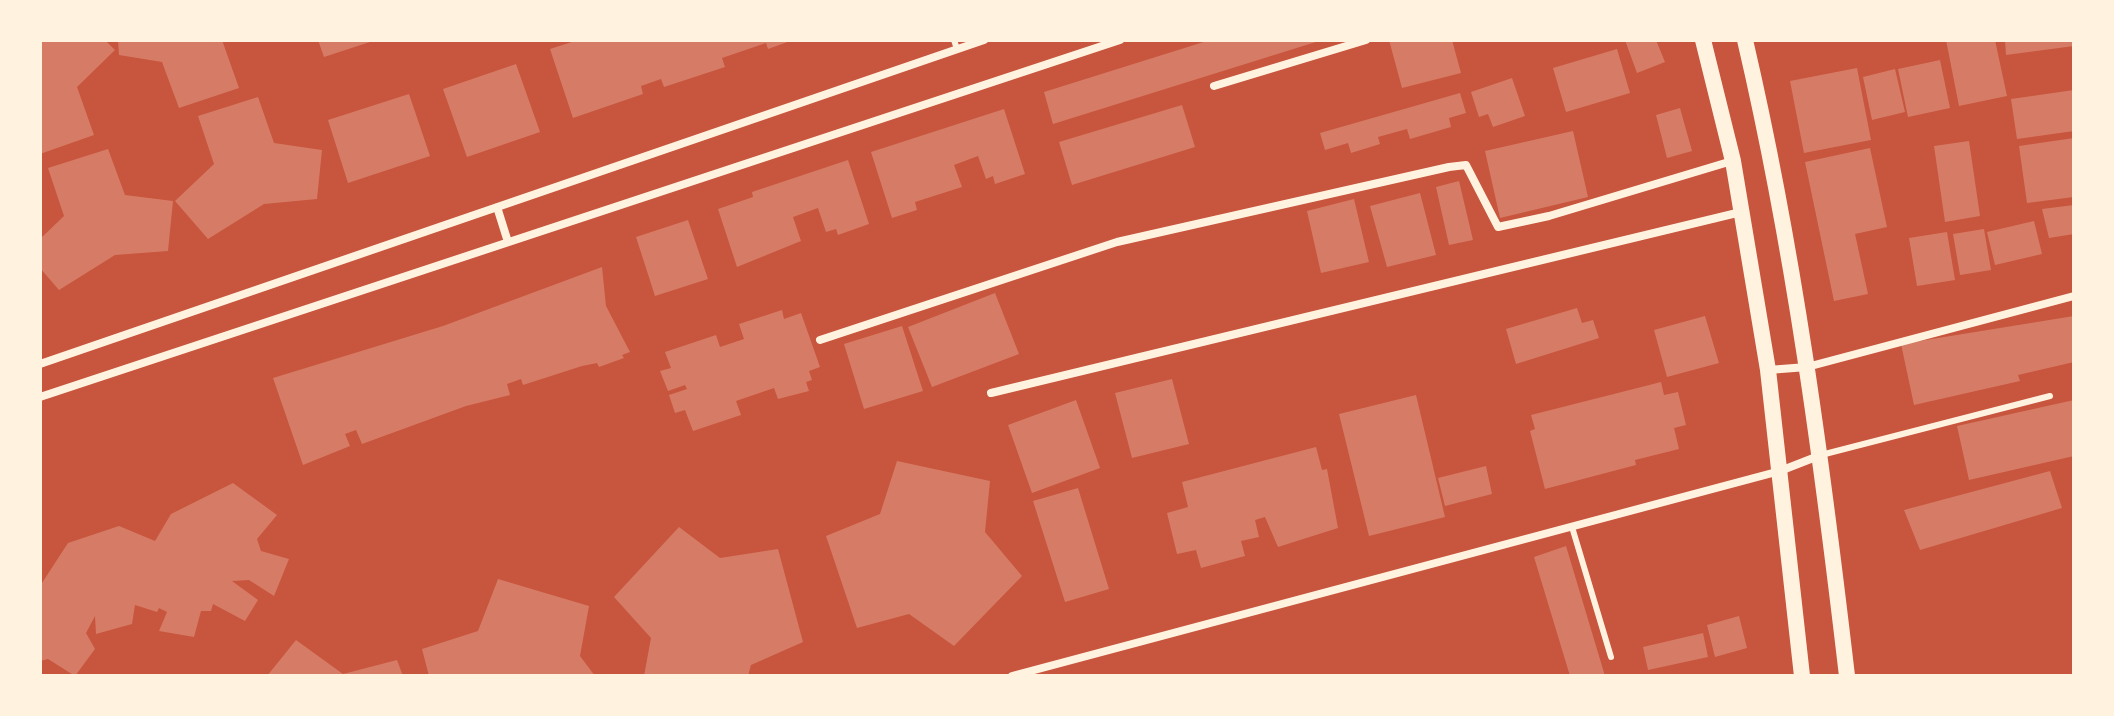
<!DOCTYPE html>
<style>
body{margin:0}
#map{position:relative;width:2114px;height:716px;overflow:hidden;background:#c8553d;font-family:Ubuntu,sans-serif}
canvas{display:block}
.frame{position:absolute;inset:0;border:42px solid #fff3e0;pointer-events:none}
</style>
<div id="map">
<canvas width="2114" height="716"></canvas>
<div class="frame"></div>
</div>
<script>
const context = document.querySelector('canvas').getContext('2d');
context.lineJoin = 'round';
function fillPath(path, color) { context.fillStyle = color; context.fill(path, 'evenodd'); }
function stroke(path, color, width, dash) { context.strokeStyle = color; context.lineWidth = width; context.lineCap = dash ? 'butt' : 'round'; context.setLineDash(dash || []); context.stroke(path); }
fillPath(new Path2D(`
 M40,40H105L115,50L77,87L94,135L40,154Z
 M118,40H222L239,88L179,108L162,62L119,55Z
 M318,40H373V41L324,57Z
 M578,40H793L768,49L766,43L722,58L725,67L664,87L661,79L641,86L643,94L573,118L550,49Z
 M1210,40L1319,41L1053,124L1044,92Z
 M1389,40H1452L1461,73L1402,88Z
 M1625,40H1656L1665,62L1637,73Z
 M1946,40H1995L2007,96L1959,106Z
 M2005,40H2074V46L2006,55Z
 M1617,49L1630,93L1566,112L1553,68Z
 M1940,60L1950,108L1908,117L1898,69Z
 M516,64L540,132L467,157L443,89Z
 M1857,68L1871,140L1804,153L1790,81Z
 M1895,69L1905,112L1872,120L1863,77Z
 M1512,78L1525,116L1493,127L1488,114L1479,117L1471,92Z
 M2074,90V131L2017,139L2011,99Z
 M1460,93L1466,113L1449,118L1451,127L1410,139L1407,129L1378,137L1380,144L1351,153L1348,143L1325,150L1320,133Z
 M409,94L430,156L348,183L328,120Z
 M258,97L274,143L322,150L317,199L264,204L208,239L175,201L214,164L198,116Z
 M1182,105L1195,147L1072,185L1059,142Z
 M1680,108L1692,151L1667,158L1656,115Z
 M1004,109L1025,174L995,184L993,176L986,179L978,156L954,165L962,187L915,202L917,210L892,218L871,152Z
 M1573,131L1588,197L1500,218L1485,151Z
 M2074,138V197L2027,203L2019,146Z
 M1969,141L1980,216L1945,222L1934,146Z
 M1870,148L1887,227L1855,234L1868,294L1834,301L1805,162Z
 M108,149L125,195L173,201L168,251L115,255L59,290L40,268V239L64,216L48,168Z
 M848,160L869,224L838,235L836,229L826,232L818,208L793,217L801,241L737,267L718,209L753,197L752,192Z
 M1459,181L1473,240L1449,245L1436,187Z
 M1420,193L1436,255L1387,267L1370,206Z
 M1354,199L1369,262L1321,273L1307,211Z
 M2074,205V234L2049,238L2042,209Z
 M688,220L708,279L655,296L636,237Z
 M2034,221L2042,254L1995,265L1987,232Z
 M1984,229L1991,270L1960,275L1953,234Z
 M1947,232L1955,280L1917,286L1909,238Z
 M602,267L606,306L630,352L622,355L624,358L599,367L597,363L582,366L523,385L521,379L507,384L510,395L466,406L362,444L356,430L345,434L350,446L303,465L273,378L443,326Z
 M995,293L1019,354L932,387L908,327Z
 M1577,308L1582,323L1593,320L1599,338L1516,364L1506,329Z
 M782,310L784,319L801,313L820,367L809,371L812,380L806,382L809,391L778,399L774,388L736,401L741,415L693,431L685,410L675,413L669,395L687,389L685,385L668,391L660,371L671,368L665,352L716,335L720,347L744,339L739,324Z
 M1705,316L1719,363L1667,377L1654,330Z
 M2074,316V362L2018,375L2020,381L1914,405L1901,344Z
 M902,326L923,391L864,409L844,344Z
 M1172,379L1189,444L1132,458L1115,393Z
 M1661,382L1664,395L1678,392L1686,425L1674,428L1679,449L1635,460L1636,465L1545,489L1530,431L1535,429L1531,415Z
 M1416,395L1445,517L1369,536L1339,414Z
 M1076,400L1100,468L1032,493L1008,425Z
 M2074,400V456L1969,480L1957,426Z
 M1316,447L1322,470L1327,469L1338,528L1278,547L1265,517L1255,520L1259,537L1241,541L1245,556L1201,568L1196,550L1177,554L1167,513L1188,507L1182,482Z
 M897,461L990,481L985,532L1022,576L954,646L909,614L857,628L826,536L880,514Z
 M1486,466L1492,494L1445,506L1438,478Z
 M2050,471L2062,508L1920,550L1904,510Z
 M233,483L277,515L257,539L261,551L289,559L274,596L249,580L232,581L258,600L245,621L213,604L211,611H201L194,637L159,631L167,612L159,608L157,612L135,605L132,624L96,634L95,616L86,633L95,649L75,676L48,659L40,661V586L68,543L119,526L155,541L171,514Z
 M1078,488L1109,589L1065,602L1033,501Z
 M679,527L720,558L778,549L803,642L751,665L748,676H644L651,638L614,597Z
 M1566,546L1605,676H1570L1534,557Z
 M498,579L589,606L580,656L595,676H429L422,649L478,631Z
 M1739,616L1747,648L1715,657L1707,625Z
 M1703,633L1708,657L1648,670L1643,647Z
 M296,640L343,674L397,660L403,676H267Z`), '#d67c66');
stroke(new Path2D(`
 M954,40L957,49
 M1821,455L2050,396
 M1572,527L1611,657`), '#fff3e0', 6);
stroke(new Path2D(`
 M1214,86L1366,40
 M497,207L508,242
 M820,340L1117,242L1449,167L1466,165L1498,227L1549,216L1732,161
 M40,364L984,40
 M1768,370L1807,367L2074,296
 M991,393L1741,212
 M40,397L1120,40
 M1012,676L1780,471L1821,455`), '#fff3e0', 8);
stroke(new Path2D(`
 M1703,40L1733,161L1768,370L1802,676
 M1745,40C1794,250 1822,462 1847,676`), '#fff3e0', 16);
</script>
